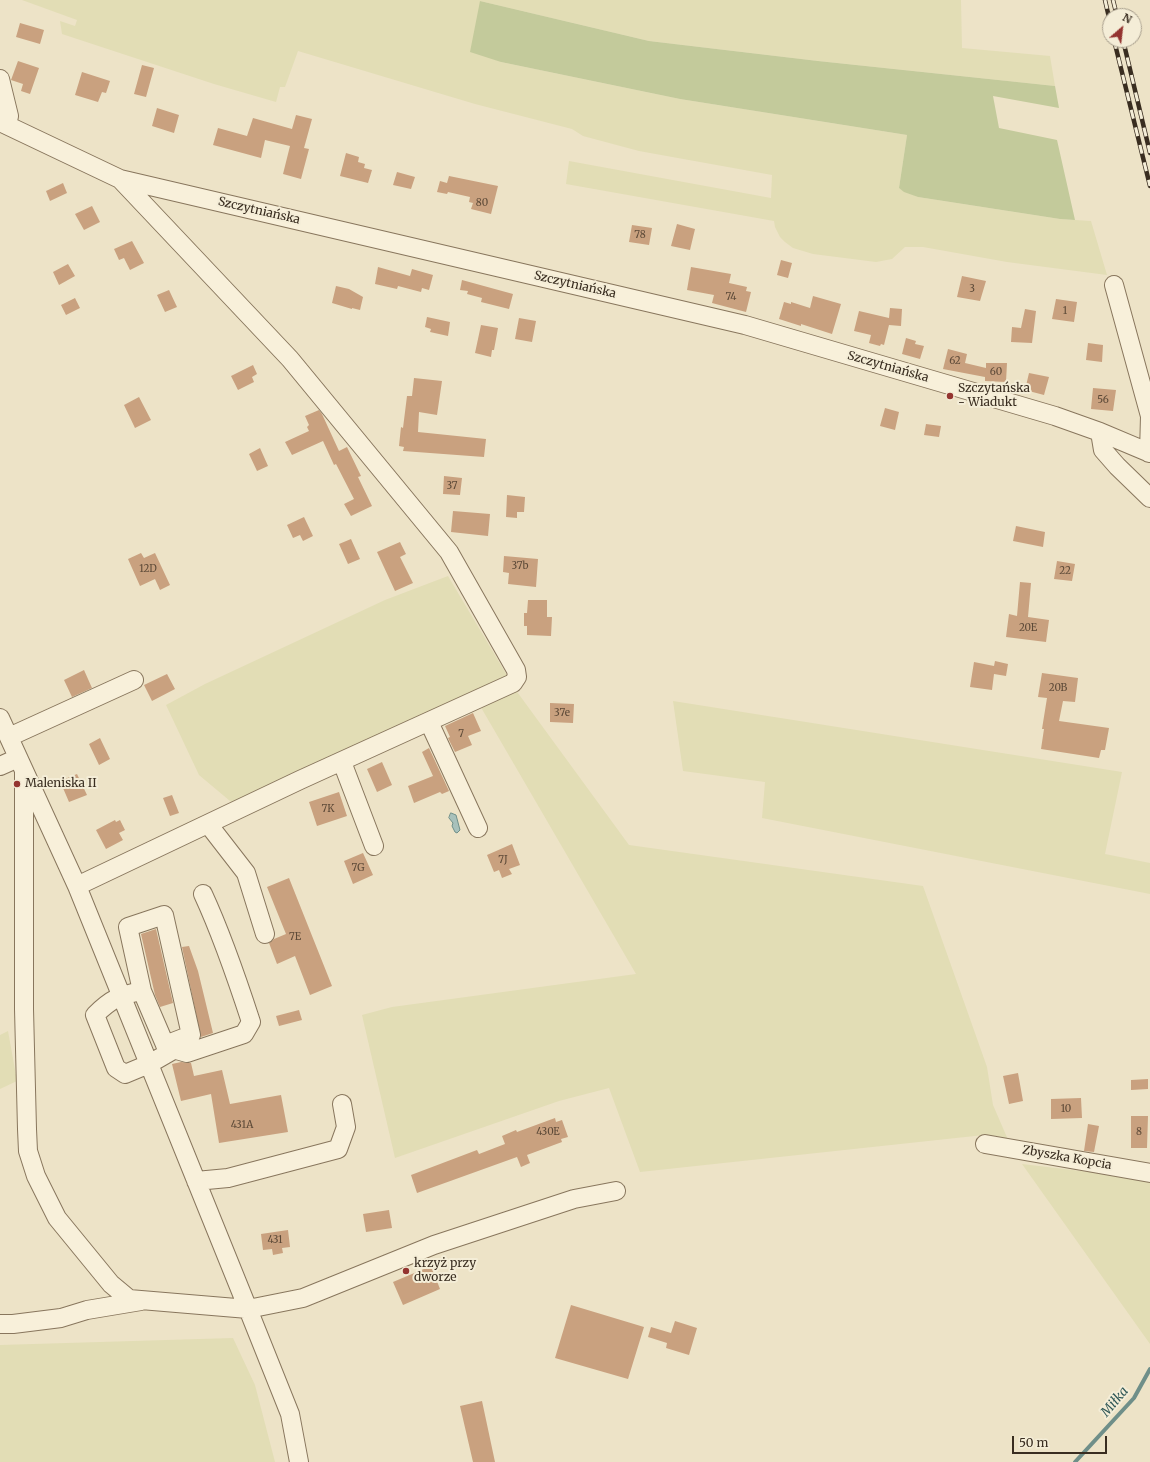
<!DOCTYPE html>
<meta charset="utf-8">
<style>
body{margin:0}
#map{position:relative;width:1150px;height:1462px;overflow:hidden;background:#ede3c7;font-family:Merriweather,serif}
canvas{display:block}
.north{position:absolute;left:1102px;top:8px;width:40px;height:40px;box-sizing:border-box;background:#f4edd7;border:1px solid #a9a08e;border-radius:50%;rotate:28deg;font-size:11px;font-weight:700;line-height:16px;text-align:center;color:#392d20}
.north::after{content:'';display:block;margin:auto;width:14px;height:18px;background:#943430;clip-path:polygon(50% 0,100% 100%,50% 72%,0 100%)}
.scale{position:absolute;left:1012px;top:1436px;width:95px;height:18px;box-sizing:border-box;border:2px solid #392d20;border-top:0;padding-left:5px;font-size:12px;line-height:14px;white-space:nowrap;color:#392d20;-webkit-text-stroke:3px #f4edd7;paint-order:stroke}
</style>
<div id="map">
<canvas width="1150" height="1462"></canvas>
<div class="north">N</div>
<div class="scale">50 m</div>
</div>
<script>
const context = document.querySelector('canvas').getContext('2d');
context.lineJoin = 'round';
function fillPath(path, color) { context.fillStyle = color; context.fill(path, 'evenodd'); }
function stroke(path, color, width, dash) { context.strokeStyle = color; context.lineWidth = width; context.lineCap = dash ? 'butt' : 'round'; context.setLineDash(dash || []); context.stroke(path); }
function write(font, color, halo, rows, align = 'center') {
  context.font = font + ' Merriweather,serif'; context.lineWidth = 4; context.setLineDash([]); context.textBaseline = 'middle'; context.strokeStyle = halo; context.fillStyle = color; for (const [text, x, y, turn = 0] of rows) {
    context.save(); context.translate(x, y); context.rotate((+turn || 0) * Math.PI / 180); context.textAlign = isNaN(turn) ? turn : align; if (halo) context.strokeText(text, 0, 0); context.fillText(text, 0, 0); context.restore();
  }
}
fillPath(new Path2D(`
 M22,0H961L962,48L1050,56L1055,86L818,61L649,41L480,1L501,62L680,99L907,135L899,188L918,197L1060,219L1091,221L1107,275L1007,262L923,247H905L892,259L876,262L813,254L793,248L785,242L780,237L775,227L774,221L566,184L569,161L771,198L772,175L639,151L583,136L572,129L475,104L298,51L285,87H280L276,102L214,84L62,34L60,21L75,26L77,20Z
 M448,576L508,677L236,806L199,775L166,705L205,684L385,600Z
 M515,689L629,845L923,886L987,1067L993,1105L1009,1142L984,1135L640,1172L609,1088L559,1101L395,1158L362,1015L392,1007L636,974L479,704Z
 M673,701L1122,772L1105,854L1150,863V894L762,818L765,782L683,771Z
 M8,1031L17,1081L0,1089V1035Z
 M1022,1164L1115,1175L1150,1181V1344Z
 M233,1338L255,1385L275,1462H0V1345Z`), '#e2ddb5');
fillPath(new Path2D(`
 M480,1L649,41L818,61L1055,86L1059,108L993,96L999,128L1057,140L1075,220L1060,219L918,197L904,192L899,188L907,135L680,99L501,62L470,52Z`), '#c3ca9b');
const water = new Path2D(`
 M451,813L456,815L460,830L457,833L455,832L452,826L453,823L449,818Z`);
fillPath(water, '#a8c1bb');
stroke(water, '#6f8f89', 1);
stroke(new Path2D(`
 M1075,1462L1134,1398L1150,1369`), '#6f8f89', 4);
fillPath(new Path2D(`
 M20,23L44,30L40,44L16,37Z
 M18,61L39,68L30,94L21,91L23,84L11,80Z
 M142,65L154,68L146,97L134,94Z
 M82,72L110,81L106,93L102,92L98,102L75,95Z
 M157,108L179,115L174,133L152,126Z
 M296,115L312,119L304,148L309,149L301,179L283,174L290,146L265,140L261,158L213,145L218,128L247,136L253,118L292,129Z
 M346,153L359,157L358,162L365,164L364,168L372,170L368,183L340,176Z
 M397,172L415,177L411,189L393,185Z
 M449,176L498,186L491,214L471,209L473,203L469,202L470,197L448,192L447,194L437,192L440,181L447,183Z
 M63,183L67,193L50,201L46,191Z
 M92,206L100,222L84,230L75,214Z
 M677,224L695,229L690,250L671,246Z
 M632,225L652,228L649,245L629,242Z
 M132,241L144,263L130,270L124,258L119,260L114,249Z
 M781,260L792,263L788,278L777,275Z
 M68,264L75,276L59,285L53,272Z
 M378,267L410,276L412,269L433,275L429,290L422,288L421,292L398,286L397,289L375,284Z
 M691,267L731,274L729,283L747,287L746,291L751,292L746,312L712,303L714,295L687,290Z
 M962,276L986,281L980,301L957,297Z
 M462,280L513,294L509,309L481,302L482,298L467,294L468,291L460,290Z
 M336,286L349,289L363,297L360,310L352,308V309L332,303Z
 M169,290L177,307L165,312L157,295Z
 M813,296L841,304L832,334L801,324V326L779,319L784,302L791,304V302L810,308Z
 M75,298L80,308L66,315L61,305Z
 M1056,299L1077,302L1074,322L1052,319Z
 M890,308L902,309L901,326L889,325L884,345L881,344L880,346L869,343L871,335L854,331L859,311L889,318Z
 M1025,309L1036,311L1032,343L1011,342L1012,327L1021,328Z
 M427,317L450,322L448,336L430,332L431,329L425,327Z
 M519,318L536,321L532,342L515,339Z
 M481,325L498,328L494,350H492L491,357L475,353Z
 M906,338L916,341L915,344L924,346L920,359L902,354Z
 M1088,343L1103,345L1102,362L1086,360Z
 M948,349L967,354L965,363L986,368V363H1007L1006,382L985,381V377L943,369Z
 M253,365L257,374L252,377L254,382L238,390L231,376Z
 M1029,373L1049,377L1044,395L1025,390Z
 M414,378L442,381L437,415L419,412L418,432L486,439L484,457L403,451L404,447L399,446L401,427L403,428L407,396H412Z
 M1093,388L1116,390L1113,411L1091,409Z
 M139,397L151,420L135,428L124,405Z
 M885,408L899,412L895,430L880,426Z
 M319,410L322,414L339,451L347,447L361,476L358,477L372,506L351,516L344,504L354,499L336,464L334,465L323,441L292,455L285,442L309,431L307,427L309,425L305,416Z
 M926,424L941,426L939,437L924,435Z
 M260,448L268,466L257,471L249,454Z
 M444,476L462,478L460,495L443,494Z
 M507,495L525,497L524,512H517V518L506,517Z
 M453,511L490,514L488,536L451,532Z
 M304,517L313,536L303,541L300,535L293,538L287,525Z
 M1016,526L1045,532L1043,547L1013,541Z
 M351,539L360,559L348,564L339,544Z
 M400,542L406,554L400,557L413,583L395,591L377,552Z
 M141,553L144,558L155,553L170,585L160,590L155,579L140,586L128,559Z
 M504,556L538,559L536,587L508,584L509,573L503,572Z
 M1057,561L1075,564L1072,581L1054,579Z
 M1020,582L1031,583L1028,617L1049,620L1046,642L1006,637L1009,614L1017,616Z
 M528,600H547V617H552L551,636L527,635V626H524V613H527Z
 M995,661L1008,664L1006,676L994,674L992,690L970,687L974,662L994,666Z
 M84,670L92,688L72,697L64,680Z
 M1042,673L1078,678L1075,702L1063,701L1059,721L1109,728L1105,750H1101L1099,758L1041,749L1044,729H1042L1047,698L1038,697Z
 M167,674L175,689L152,701L144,685Z
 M550,703L574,704L573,723L550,722Z
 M473,713L481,731L468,736L472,745L455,752L448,738L450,737L445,726Z
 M100,738L110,759L99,765L89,744Z
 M429,748L449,791L442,794L440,792L414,803L408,786L433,776L422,752Z
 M382,762L392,785L377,792L367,769Z
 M77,774L87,795L69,802L60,781Z
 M339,792L347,816L317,826L309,802Z
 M172,795L179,813L170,816L163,798Z
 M115,820L116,822L120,820L125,830L119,833L123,840L106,849L96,830Z
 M512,844L520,865L509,869L512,874L502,878L499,870L494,872L487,855Z
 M363,853L373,875L353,884L344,861Z
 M289,878L332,986L310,995L295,956L277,964L269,943L274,939L286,934L267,887Z
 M156,929L173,1003L160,1007L155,995L141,934Z
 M189,946L198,971L213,1033L201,1037L182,947Z
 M299,1010L302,1020L279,1026L276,1016Z
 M181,1062L191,1063L194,1076L222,1070L230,1104L281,1095L288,1132L219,1143L211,1094L181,1101L172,1064Z
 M1018,1073L1023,1101L1009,1104L1003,1076Z
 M1148,1079V1089L1131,1090V1080Z
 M1081,1098L1082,1118L1051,1119V1099Z
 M1131,1116H1148L1147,1148H1131Z
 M555,1118L556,1122L562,1120L568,1137L561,1139L562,1142L527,1155L530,1163L521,1167L517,1157L417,1193L411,1175L477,1150L479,1154L505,1144L502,1136L516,1130L517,1132Z
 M1088,1124L1099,1126L1094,1152L1084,1151Z
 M389,1210L392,1228L366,1232L363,1214Z
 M288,1230L290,1247L282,1248L283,1253L273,1255L272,1249L263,1250L261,1234Z
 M431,1266L440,1289L403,1305L393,1282Z
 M571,1305L644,1327L628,1379L555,1358Z
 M675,1321L697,1328L689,1355L666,1348L667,1343L648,1337L651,1327L671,1333Z
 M482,1401L495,1462H473L460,1406Z`), '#c9a17f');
const minor = new Path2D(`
 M0,79L9,116L7,125
 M0,122L120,179L745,325L1055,416L1100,432L1150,453
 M1114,285L1150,416L1149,453
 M1100,432L1103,450L1117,466L1150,498
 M0,718L77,886L248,1309L290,1414L299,1462
 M429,722L478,828
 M9,737L134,680
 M342,762L374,846
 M0,766L18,758
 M24,771V1009L27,1129L28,1151L36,1176L57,1218L111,1284L129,1299L248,1309L303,1298L434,1245L574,1199L616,1191
 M208,824L246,873L265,934
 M77,886L300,780L513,683L517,677L516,670L449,552L290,359L120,179
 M142,991L128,927L164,915L191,1035L165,1045
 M175,1049L149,1064L125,1074L116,1068L95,1015C111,999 120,995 142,991L166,1047L187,1053L244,1034L251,1022C237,979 222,935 203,894
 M985,1144L1150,1173
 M196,1181L228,1178L338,1149L346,1127L342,1104
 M0,1324H13L61,1318L87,1310L141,1301`);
stroke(minor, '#88765d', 20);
stroke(minor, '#f8f0da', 18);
const rail = new Path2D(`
 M1105,0L1110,22
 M1113,0L1117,16
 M1114,40L1150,186
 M1123,40L1150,153`);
stroke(rail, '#392d20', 4.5);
stroke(rail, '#f4edd7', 3, [9]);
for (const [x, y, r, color] of [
 [950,396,4,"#943430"],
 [17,784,4,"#943430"],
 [406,1271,4,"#943430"]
]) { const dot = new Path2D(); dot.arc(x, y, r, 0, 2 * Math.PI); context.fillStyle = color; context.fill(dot); stroke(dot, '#f4edd7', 1.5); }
write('10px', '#5d4a38', null, [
 ["80",482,203],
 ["78",640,235],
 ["3",972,289],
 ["74",731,297],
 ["1",1065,311],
 ["62",955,361],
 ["60",996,372],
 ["56",1103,400],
 ["37",452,486],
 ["37b",520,566],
 ["12D",148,569],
 ["22",1065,571],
 ["20E",1028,628],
 ["20B",1058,688],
 ["37e",562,713],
 ["7",461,734],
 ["7K",328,809],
 ["7J",503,860],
 ["7G",358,868],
 ["7E",295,937],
 ["10",1066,1109],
 ["431A",242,1125],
 ["430E",548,1132],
 ["8",1139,1132],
 ["431",275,1240]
]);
write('12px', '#392d20', '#f4edd7', [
 ["Szczytniańska",259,211,13],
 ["Szczytniańska",575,285,13],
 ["Szczytniańska",888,367,16],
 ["Zbyszka Kopcia",1067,1158,10]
]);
write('12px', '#392d20', '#f4edd7', [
 ["Szczytańska",958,389],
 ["- Wiadukt",958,403],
 ["Maleniska II",25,784],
 ["krzyż przy",414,1264],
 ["dworze",414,1278]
], 'left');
write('italic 13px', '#305857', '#f4edd7', [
 ["Miłka",1115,1402,-50]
]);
</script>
